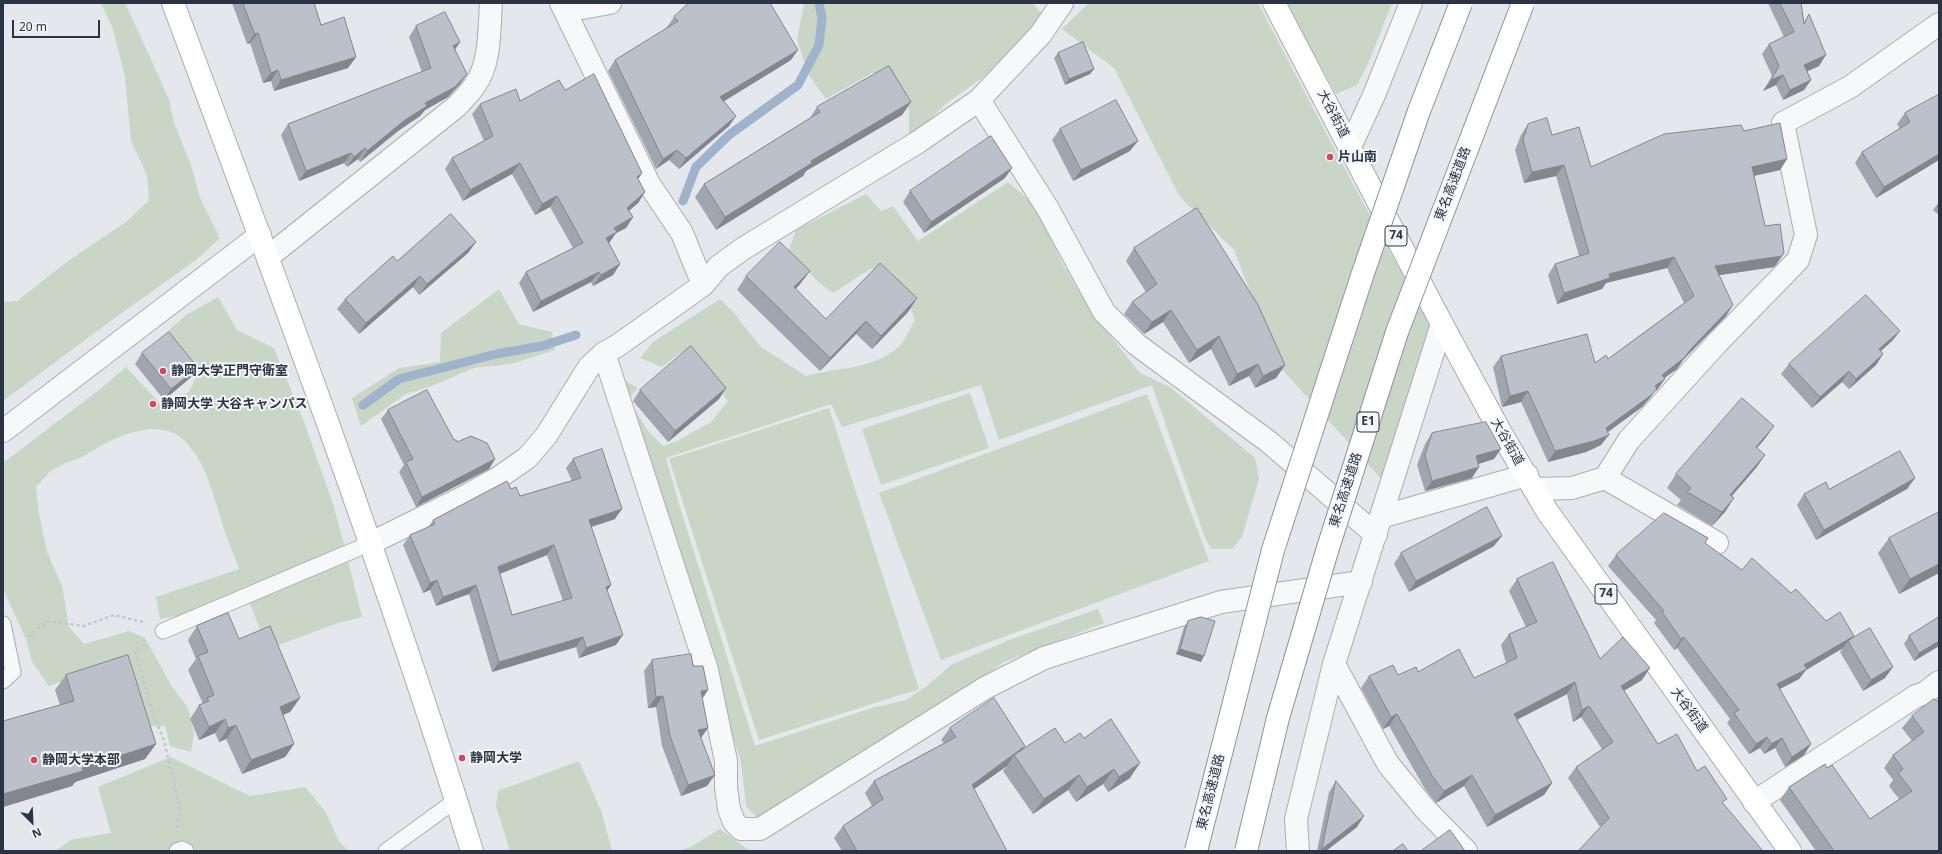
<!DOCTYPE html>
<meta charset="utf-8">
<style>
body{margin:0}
#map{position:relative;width:1942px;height:854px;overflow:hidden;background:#e4e7ec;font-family:"Noto Sans",sans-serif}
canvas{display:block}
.frame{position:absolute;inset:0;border:4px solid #2b3445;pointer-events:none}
.north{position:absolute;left:12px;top:802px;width:40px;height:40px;-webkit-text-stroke:3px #f4f6f9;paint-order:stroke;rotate:156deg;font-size:11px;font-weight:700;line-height:16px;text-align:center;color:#2b3445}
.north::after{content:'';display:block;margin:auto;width:14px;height:18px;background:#2b3445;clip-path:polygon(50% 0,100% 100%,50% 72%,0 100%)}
.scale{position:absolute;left:12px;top:20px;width:88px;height:18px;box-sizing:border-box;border:2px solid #2b3445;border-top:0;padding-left:5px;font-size:12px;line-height:14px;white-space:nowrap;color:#2b3445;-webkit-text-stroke:3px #f4f6f9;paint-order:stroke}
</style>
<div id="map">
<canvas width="1942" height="854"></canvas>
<div class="frame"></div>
<div class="north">N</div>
<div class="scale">20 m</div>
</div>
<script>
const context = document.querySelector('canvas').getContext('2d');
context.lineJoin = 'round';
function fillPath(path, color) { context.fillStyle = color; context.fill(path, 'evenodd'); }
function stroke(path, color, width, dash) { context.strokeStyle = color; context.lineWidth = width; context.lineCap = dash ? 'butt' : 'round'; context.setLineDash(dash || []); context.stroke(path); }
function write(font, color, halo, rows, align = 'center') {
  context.font = font + ' "Noto Sans","Noto Sans JP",sans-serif'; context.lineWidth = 4; context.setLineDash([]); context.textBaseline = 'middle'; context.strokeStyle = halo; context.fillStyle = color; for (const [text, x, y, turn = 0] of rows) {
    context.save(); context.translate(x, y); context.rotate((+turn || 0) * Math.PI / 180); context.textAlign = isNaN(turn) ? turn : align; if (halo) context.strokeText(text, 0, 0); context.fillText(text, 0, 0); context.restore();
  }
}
fillPath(new Path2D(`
 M101,3H125L169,99L174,123L191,165L200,198L220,238L196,260L112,320L3,401V302L17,301L68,261L126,222L149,200L147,175L131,141L125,77L113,29Z
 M804,3H1032L1044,16L1010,52L981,79L948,102L925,124L909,135V108L887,77L872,73L826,99L808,74L797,40Z
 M1089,3H1258L1354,186L1445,352L1396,495L1279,366L1234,250L1180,197L1114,68L1062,29Z
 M1286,3H1392L1368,64L1357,85L1336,94Z
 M1008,182L1029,200L1047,230L1061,261L1083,298L1115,342L1140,373L1170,387L1255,458L1259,479L1242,537L1232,549H1211L1205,538L1152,385L999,440L981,385L842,427L831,404L666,458L679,504L755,746L872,708L906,700L927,686L951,665L1009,640L1098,609L1104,623L1004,662L769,830L746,806L741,761L611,372L638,388L628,399L648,431L663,446L677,441L711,422L728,401L693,358L680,353L662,367L640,358L653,342L720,299L733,312L761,347L806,376C838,367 877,370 901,344C907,337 911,327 915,320L907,299L891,272L872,268L833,293L816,280L789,250L796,230L866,194L881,211L893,206L918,241Z
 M499,289L519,324L552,332L555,350L511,364L474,368L429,387L406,394L361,426L352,398L399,368L440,362L441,333Z
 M218,297L237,330L274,348L304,422L333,504L344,544L362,617L335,624L276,646L262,634L245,591L181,616L160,619L156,597L239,569C235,557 230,546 226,535C215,503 209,466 185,441C161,416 115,436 92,451C80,460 63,462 51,471C46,475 41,482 36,487L39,514L47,552L62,586L69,627L84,644L129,631L145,638L171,685L188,708L194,734L191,752L170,746L165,726H144L77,676L49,686L32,662L26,639L3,589V463L99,390L126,367L168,412L190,390L197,375L180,357L165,334L186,315Z
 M970,393L989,448L881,485L862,429Z
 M1147,394L1209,561L941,660L879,493Z
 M829,408L919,689L759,740L669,459Z
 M171,757L250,796L305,787L325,811L339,841L348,851H55L71,840L111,833L98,787Z
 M579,761L602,813L612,851H510L496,806L498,791Z
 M720,829L750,851H679L690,847Z`), '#c9d6c5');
stroke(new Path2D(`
 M683,201L696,167L729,135L798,85L819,45L822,18L819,3
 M363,405L399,379L496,354L542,346L576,335`), '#9fb4cc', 9);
const lane = new Path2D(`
 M3,624L13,672L3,681
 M163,631L371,543
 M177,851L182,849L186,851
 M386,851L456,800`);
const street = new Path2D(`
 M561,3L649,184L682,233L703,285
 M565,11L610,3
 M979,100L1048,209L1104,312L1136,344L1269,442L1376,535
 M1350,147L1374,95L1411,3
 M268,257L457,106C463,99 470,93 475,85C491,63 489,29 491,3
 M604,353L707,670L726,761V787L729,809L734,822L741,829H760L985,688L1044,658L1221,602L1361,582
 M3,431L260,235
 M1605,478L1629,440L1718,342L1798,260L1806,235L1783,123L1850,87L1939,24
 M1534,489L1572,488L1605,478L1717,543
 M1381,517L1527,475
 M371,543L462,498L498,478L527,458L546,436L589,367L604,353L617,346L703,285L719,266L744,248L918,142L979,100L1041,34L1062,3
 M1334,664L1388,764L1426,810L1466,851
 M1754,802L1916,696L1925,693L1939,682
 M1298,851L1296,819L1334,664L1442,324`);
const secondary = new Path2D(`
 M173,3C278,284 383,565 472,851`);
const primary = new Path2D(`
 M1274,3L1442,324L1501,433L1547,511L1790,851`);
stroke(lane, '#a9aeb7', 17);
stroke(street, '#a9aeb7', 24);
stroke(secondary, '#a9aeb7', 24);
stroke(primary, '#a3abb8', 24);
stroke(new Path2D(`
 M29,637L47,621L84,626L114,615L143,622
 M145,645L135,652L154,717L164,740L174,783L180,809L177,827`), '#c2c5cb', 2.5, [3, 3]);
stroke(lane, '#f7f8fa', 15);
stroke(street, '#f7f8fa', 22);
stroke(secondary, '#fff', 22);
stroke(primary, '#fff', 22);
const highwayBridge = new Path2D(`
 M1196,851L1273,550L1362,276L1419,111L1461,3
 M1246,851L1278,718L1327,551L1397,332L1523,3`);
stroke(highwayBridge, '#8b94a3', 24, []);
stroke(highwayBridge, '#fff', 22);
fillPath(new Path2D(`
 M232,3H314L321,25L356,57L348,68L274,91L271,81L263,83L250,43L247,44L235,11Z
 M1768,3H1801L1804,22L1809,14L1819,66L1807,71L1811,80L1804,90L1783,100L1776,85L1763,91L1772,76L1762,54L1769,44L1784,37Z
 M674,17L791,60L724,101L736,116L729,126L679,169L669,160L656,169L608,71L615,60L667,28V27Z
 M416,26L460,42L455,50L467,74L460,84L448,97L425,110L420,116L398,131L360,162L358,159L347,167L344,163L299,181L281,135L288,124L422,72L409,37Z
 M1058,53L1094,69L1090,74L1065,85L1054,58Z
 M565,90L642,173L638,179L645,192L638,203L629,211L633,217L626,228L616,233L609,243L620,264L613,275L593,286L591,282L533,312L519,283L526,272L573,248L550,207L535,215L512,174L463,201L445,169L452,158L484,141L472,114L480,104L520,101Z
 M1939,96V160L1876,198L1855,163L1862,152L1900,129L1897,124L1905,113Z
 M911,102L902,115L806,171L803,176L716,230L695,197L704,184L810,118L817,107Z
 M1528,124L1552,135L1591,167L1744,131L1787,159L1780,170L1754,176L1765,226L1784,253L1777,264L1774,267L1719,275L1726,316L1683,360L1677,369L1664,378L1657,390L1655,391L1649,399L1642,407L1608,432L1601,445L1586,452L1548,462L1521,402L1502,407L1493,367L1501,356L1595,363L1608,359L1684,303L1667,268L1606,283L1602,289L1557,304L1548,275L1555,264L1579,256L1556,176L1524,183L1515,150L1521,135Z
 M1060,129L1130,151L1073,181L1052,140Z
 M1005,178L924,233L903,202L910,191Z
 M1939,202V215L1933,210Z
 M476,242L468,253L419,295L413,287L359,334L337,309L345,299L397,261Z
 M1134,248L1285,365L1276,378L1255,388L1249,376L1229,386L1211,349L1189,363L1163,322L1144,334L1124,314L1132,302L1146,292L1126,261Z
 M810,271L800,284L796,289L826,319L917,298L908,312L872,349L856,334L820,371L737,290L746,276Z
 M1900,331L1892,341L1881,351L1883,354L1876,365L1849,389L1842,382L1812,408L1781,374L1789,364Z
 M142,353L198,368L190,378L164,400L135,364Z
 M726,388L719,399L668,442L633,401L640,390Z
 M388,410L457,442L495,459L489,469L416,507L399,472L404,465L381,419Z
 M1774,426L1764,440L1757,448L1765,455L1756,468L1732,496L1725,512L1712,526L1677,505L1681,500L1667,488L1676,474Z
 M1432,433L1494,459L1478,464L1472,478L1425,491L1417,465L1425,444Z
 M573,459L615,519L591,527L611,585L607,591L616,645L579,658L576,647L492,672L469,594L436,606L430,590L423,593L403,545L410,535L428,528L433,520L511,489L520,496L572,481L566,468ZM547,555L563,601L512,615L500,574Z
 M1915,478L1907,489L1816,540L1797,505L1804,494L1829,489Z
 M1889,538L1939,573L1899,594L1878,553Z
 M1705,543L1742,570L1791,593L1826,621L1851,639L1885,678L1863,691L1840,652L1843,648L1806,670L1799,679L1780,689L1804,755L1785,767L1775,748L1764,754L1760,748L1749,754L1727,723L1730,719L1677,648L1674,650L1654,623L1656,620L1608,566L1616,555Z
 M1494,546L1409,592L1394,564L1401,553Z
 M1517,579L1600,659L1642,680L1624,691L1658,744L1697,771L1600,827L1568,778L1576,767L1602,749L1581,717L1573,722L1567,694L1517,720L1552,783L1544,795L1487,827L1464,786L1436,803L1425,789L1389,726L1383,729L1361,688L1369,676L1398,675L1418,672L1474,678L1506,663L1501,645L1509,634L1526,627L1509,591Z
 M1939,617V646L1914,661L1904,644L1909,636Z
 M1188,621L1201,662L1176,654L1184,627Z
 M197,626L239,639L300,698L290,712L283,715L294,744L285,757L242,774L226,739L219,742L215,733L199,740L190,719L199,705L203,704L188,670L196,659L188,640Z
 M652,660L693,666L702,698L708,728L701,738L707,786L681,796L662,746L656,707L648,708L644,671Z
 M66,675L156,744L145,759L75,782L72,786L3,807V721L60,705L55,690Z
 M1939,702V851H1816L1780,800L1789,787L1827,768L1870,819L1899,799L1889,786L1893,780L1884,768L1893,755L1912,741L1902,728L1912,716Z
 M950,728L1023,749L1065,743L1084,738L1130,778L1108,792L1103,784L1076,802L1068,790L1033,814L1003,771L1007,766L974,789L1007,851H842L834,838L843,826L872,806L865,793L874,781L944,743L941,740Z
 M1336,781L1357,827L1326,851H1317L1329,792Z`), '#a1a5ae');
fillPath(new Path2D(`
 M258,33L250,43L247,44L255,34Z
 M460,42L453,52V46Z
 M798,50L791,60L713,108L720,97Z
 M1826,55L1819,66L1797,76L1804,65Z
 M356,57L348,68L274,91L281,80Z
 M1094,69L1090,74L1065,85L1069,79Z
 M278,70L271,81L263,83L271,73Z
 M467,74L460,84L448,97L425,110L420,116L398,131L360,162L367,151L425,103Z
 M1783,75L1776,85L1763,91L1771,80Z
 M1811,80L1804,90L1783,100L1790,90Z
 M911,102L902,115L806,171L803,176L716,230L725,217L811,161Z
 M736,116L729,126L679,169L686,158Z
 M1138,141L1130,151L1073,181L1081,170Z
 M365,148L358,159L347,167L354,157Z
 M677,150L669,160L656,169L663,159Z
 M351,153L344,163L299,181L306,171Z
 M1939,154V160L1876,198L1884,187Z
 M1787,159L1780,170L1744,178L1752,167Z
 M520,163L512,174L463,201L470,190Z
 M1564,165L1556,176L1524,183L1532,172Z
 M1012,168L1005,178L924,233L931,222Z
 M642,173L635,184L637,177Z
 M645,192L638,203L619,219L627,208Z
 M557,196L550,207L535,215L542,204Z
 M633,217L626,228L616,233L609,243L599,249L614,228Z
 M476,242L468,253L419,295L427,284Z
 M1784,253L1774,267L1707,277L1715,266Z
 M1674,257L1667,268L1606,283L1602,289L1557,304L1564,293L1609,274Z
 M620,264L613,275L593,286L601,275Z
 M810,271L800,284L784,301L794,287Z
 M599,272L591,282L533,312L541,301Z
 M420,276L413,287L359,334L366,323Z
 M917,298L908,312L872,349L881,336Z
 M1733,305L1726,316L1683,360L1677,369L1656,384L1665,379L1657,390L1655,391L1649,399L1642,407L1598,439L1606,428L1691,349Z
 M1171,310L1163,322L1144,334L1152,322Z
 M866,321L856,334L820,371L830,358Z
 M1900,331L1892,341L1871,360L1879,349Z
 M1219,336L1211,349L1189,363L1197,350Z
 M1883,354L1876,365L1849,389L1856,379Z
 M1258,364L1249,376L1229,386L1237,374Z
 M1285,365L1276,378L1255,388L1263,376Z
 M198,368L190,378L164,400L171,389Z
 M1849,371L1842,382L1812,408L1820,397Z
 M726,388L719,399L668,442L675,431Z
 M1528,391L1521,402L1502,407L1510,396Z
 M1774,426L1764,440L1746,460L1756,447Z
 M1609,435L1601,445L1586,452L1548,462L1555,451Z
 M1501,449L1494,459L1469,467L1476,456Z
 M1765,455L1756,468L1721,508L1730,495Z
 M495,459L489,469L416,507L422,497Z
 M1479,467L1472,478L1425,491L1432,481Z
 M1915,478L1907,489L1816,540L1824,530Z
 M1734,498L1725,512L1712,526L1722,512Z
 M622,509L615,519L582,530L589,520Z
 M1502,536L1494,546L1409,592L1416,581Z
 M554,545L547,555L491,577L498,567Z
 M1939,564V573L1899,594L1910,579Z
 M437,580L430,590L423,593L430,583Z
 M476,585L469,594L436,606L443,597Z
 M611,585L604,595L606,587Z
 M623,635L616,645L579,658L586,648Z
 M1854,636L1849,643L1848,641L1843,648L1806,670L1799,679L1770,694L1777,684L1804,665Z
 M583,637L576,647L492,672L499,662Z
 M1684,637L1677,648L1674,650L1681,639Z
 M1939,641V646L1914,661L1919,653Z
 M1180,649L1204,656L1201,662L1176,654Z
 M1893,667L1885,678L1863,691L1871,680Z
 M1650,668L1642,680L1613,697L1621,686Z
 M1575,682L1567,694L1506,725L1514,714Z
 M708,690L701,701V691Z
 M663,696L656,707L648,708L656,697Z
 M300,698L290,712L270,720L280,707Z
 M1589,706L1581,717L1573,722L1582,710Z
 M1397,714L1389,726L1383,729L1391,717Z
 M225,719L215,733L199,740L209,727Z
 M236,725L226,739L219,742L228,728Z
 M708,728L700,739L698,730Z
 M1767,737L1760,748L1749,754L1756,744Z
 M1782,738L1775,748L1764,754L1771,744Z
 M156,744L145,759L75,782L72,786L3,807V794L82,768Z
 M294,744L285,757L242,774L251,760Z
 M1811,744L1804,755L1785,767L1792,757Z
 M1025,746L1017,758L1014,755L1007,766L963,797L972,785Z
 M1140,763L1130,778L1108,792L1119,777Z
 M1114,769L1103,784L1076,802L1087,787Z
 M715,775L707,786L681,796L688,785Z
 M1079,775L1068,790L1033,814L1044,799Z
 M1472,775L1464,786L1436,803L1444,791Z
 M1552,783L1544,795L1487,827L1495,815Z
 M1364,816L1357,827L1326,851H1321L1322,849Z`), '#83868d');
const building = new Path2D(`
 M243,3H314L321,25L344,17L356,57L281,80L278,70L271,73L258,33L255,34Z
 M689,3H770L798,50L720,97L736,116L686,158L677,150L663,159L615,60L678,21L674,17Z
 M1780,3H1801L1804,24L1809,14L1826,55L1804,65L1811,80L1790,90L1783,75L1771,80L1779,66L1769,44L1794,32Z
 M445,12L460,42L453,46L467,74L455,87L425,103L427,106L405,120L367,151L365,148L354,157L351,153L306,171L288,124L431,68L416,26Z
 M1083,42L1094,69L1069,79L1058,53Z
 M889,66L911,102L811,161L812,163L725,217L704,184L820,112L817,107Z
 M594,74L642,173L637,177L645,192L627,208L633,217L614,228L617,232L606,238L620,264L601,275L599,272L541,301L526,272L583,243L557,196L542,204L520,163L470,190L452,158L493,136L480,104L516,89L520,101L559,80L565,90Z
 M1938,95L1939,96V154L1884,187L1862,152L1910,122L1905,113Z
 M1116,100L1138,141L1081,170L1060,129Z
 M1547,118L1552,135L1579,127L1591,167L1664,134L1741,125L1744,131L1780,123L1787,159L1752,167L1765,226L1780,224L1784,253L1782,256L1715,266L1733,305L1691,349L1684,358L1662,375L1665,379L1655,386L1657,389L1650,396L1606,428L1609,435L1594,441L1555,451L1528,391L1510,396L1501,356L1587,334L1595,363L1606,355L1608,359L1694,296L1674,257L1609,274L1610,278L1564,293L1555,264L1589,253L1564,165L1532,172L1523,140L1528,124Z
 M991,136L1012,168L931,222L910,191Z
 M1197,208L1258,305L1285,365L1263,376L1258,364L1237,374L1219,336L1197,350L1171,310L1152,322L1132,302L1157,284L1134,248Z
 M451,214L476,242L427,284L420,276L366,323L345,299L393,256L397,261Z
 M780,242L810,271L794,287L826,319L880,263L917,298L881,336L866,321L830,358L746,276Z
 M1866,295L1900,331L1879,349L1883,354L1856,379L1849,371L1820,397L1789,364Z
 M169,332L198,368L171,389L142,353Z
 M691,346L726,388L675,431L640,390Z
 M427,390L454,440H456L457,442L471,436L487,443L495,459L422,497L406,462L413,459L388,410Z
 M1742,398L1774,426L1756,447L1765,455L1730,495L1734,498L1722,512L1687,492L1691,488L1676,474Z
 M1486,422L1501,449L1476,456L1479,467L1432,481L1425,455L1432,433Z
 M602,449L622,509L589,520L611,585L606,587L623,635L586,648L583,637L499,662L476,585L443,597L437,580L430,583L410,535L435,524L433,520L507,481L511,489L516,487L520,496L581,478L573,459ZM554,545L572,598L512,615L498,567Z
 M1900,451L1915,478L1824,530L1804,494L1826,482L1829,489Z
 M1487,507L1502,536L1416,581L1401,553Z
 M1939,512V564L1910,579L1889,538Z
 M1664,513L1708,538L1705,543L1742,570L1752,558L1791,593L1796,589L1826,621L1840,612L1854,636L1804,665L1807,669L1777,684L1811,744L1792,757L1782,738L1771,744L1767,737L1756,744L1734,713L1739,710L1684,637L1681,639L1662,612L1664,611L1616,555Z
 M1553,562L1600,659L1623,637L1650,668L1621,686L1658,744L1677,734L1697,771L1705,766L1727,799L1722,802L1763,851H1578L1609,818L1576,767L1613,742L1589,706L1582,710L1575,682L1514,714L1552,783L1495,815L1472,775L1444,791L1433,777L1397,714L1391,717L1369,676L1393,665L1398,675L1416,667L1418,672L1459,649L1474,678L1517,658L1509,634L1537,622L1517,579Z
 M228,613L239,639L270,626L300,698L280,707L294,744L251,760L236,725L228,728L225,719L209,727L199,705L209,701L207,698L214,695L198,656L208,652L197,626Z
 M1201,617L1215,621L1204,656L1180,649L1188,621Z
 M1939,617V641L1919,653L1909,636Z
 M1870,628L1893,667L1871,680L1848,641Z
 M691,654L693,666H703L708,690L701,691L708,728L698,730L715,775L688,785L670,736L663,696L656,697L652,660Z
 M128,655L156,744L82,768L83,771L3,794V721L74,701L66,675Z
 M994,698L1025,746L972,785L1007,851H857L843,826L883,799L874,781L956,737L950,728Z
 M1934,699L1939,702V851H1834L1789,787L1825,764L1827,768L1832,765L1870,819L1912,791L1898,773L1903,769L1893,755L1924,732L1912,716Z
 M1111,719L1140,763L1119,777L1114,769L1087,787L1079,775L1044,799L1014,755L1055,728L1065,743L1080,733L1084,738Z
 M1336,781L1364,816L1322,849Z
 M1450,830L1465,851H1421Z
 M1403,844L1408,851H1393Z`);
fillPath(building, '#bbc0ca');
stroke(building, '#83868d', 1);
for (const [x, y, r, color] of [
 [1330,157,4,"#d1495b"],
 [163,371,4,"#d1495b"],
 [153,404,4,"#d1495b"],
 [462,758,4,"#d1495b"],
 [34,760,4,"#d1495b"]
]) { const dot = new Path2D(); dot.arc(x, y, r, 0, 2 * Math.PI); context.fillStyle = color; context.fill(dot); stroke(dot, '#f4f6f9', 1.5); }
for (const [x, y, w] of [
 [1396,236,22],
 [1368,422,22],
 [1606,594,22]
]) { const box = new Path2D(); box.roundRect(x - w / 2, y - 10, w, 20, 3); context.fillStyle = '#f4f6f9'; context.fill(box); stroke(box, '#2b3445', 1); }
write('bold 12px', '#2b3445', null, [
 ["74",1396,236],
 ["E1",1368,422],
 ["74",1606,594]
]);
write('13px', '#2b3445', '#f4f6f9', [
 ["大谷街道",1333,114,62],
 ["東名高速道路",1453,184,-69],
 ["大谷街道",1507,442,60],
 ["東名高速道路",1346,490,-72],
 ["大谷街道",1689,710,54],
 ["東名高速道路",1211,792,-76]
]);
write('bold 13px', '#2b3445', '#f4f6f9', [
 ["片山南",1338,157],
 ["静岡大学正門守衛室",171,371],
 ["静岡大学 大谷キャンパス",161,404],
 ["静岡大学",470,758],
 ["静岡大学本部",42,760]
], 'left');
</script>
